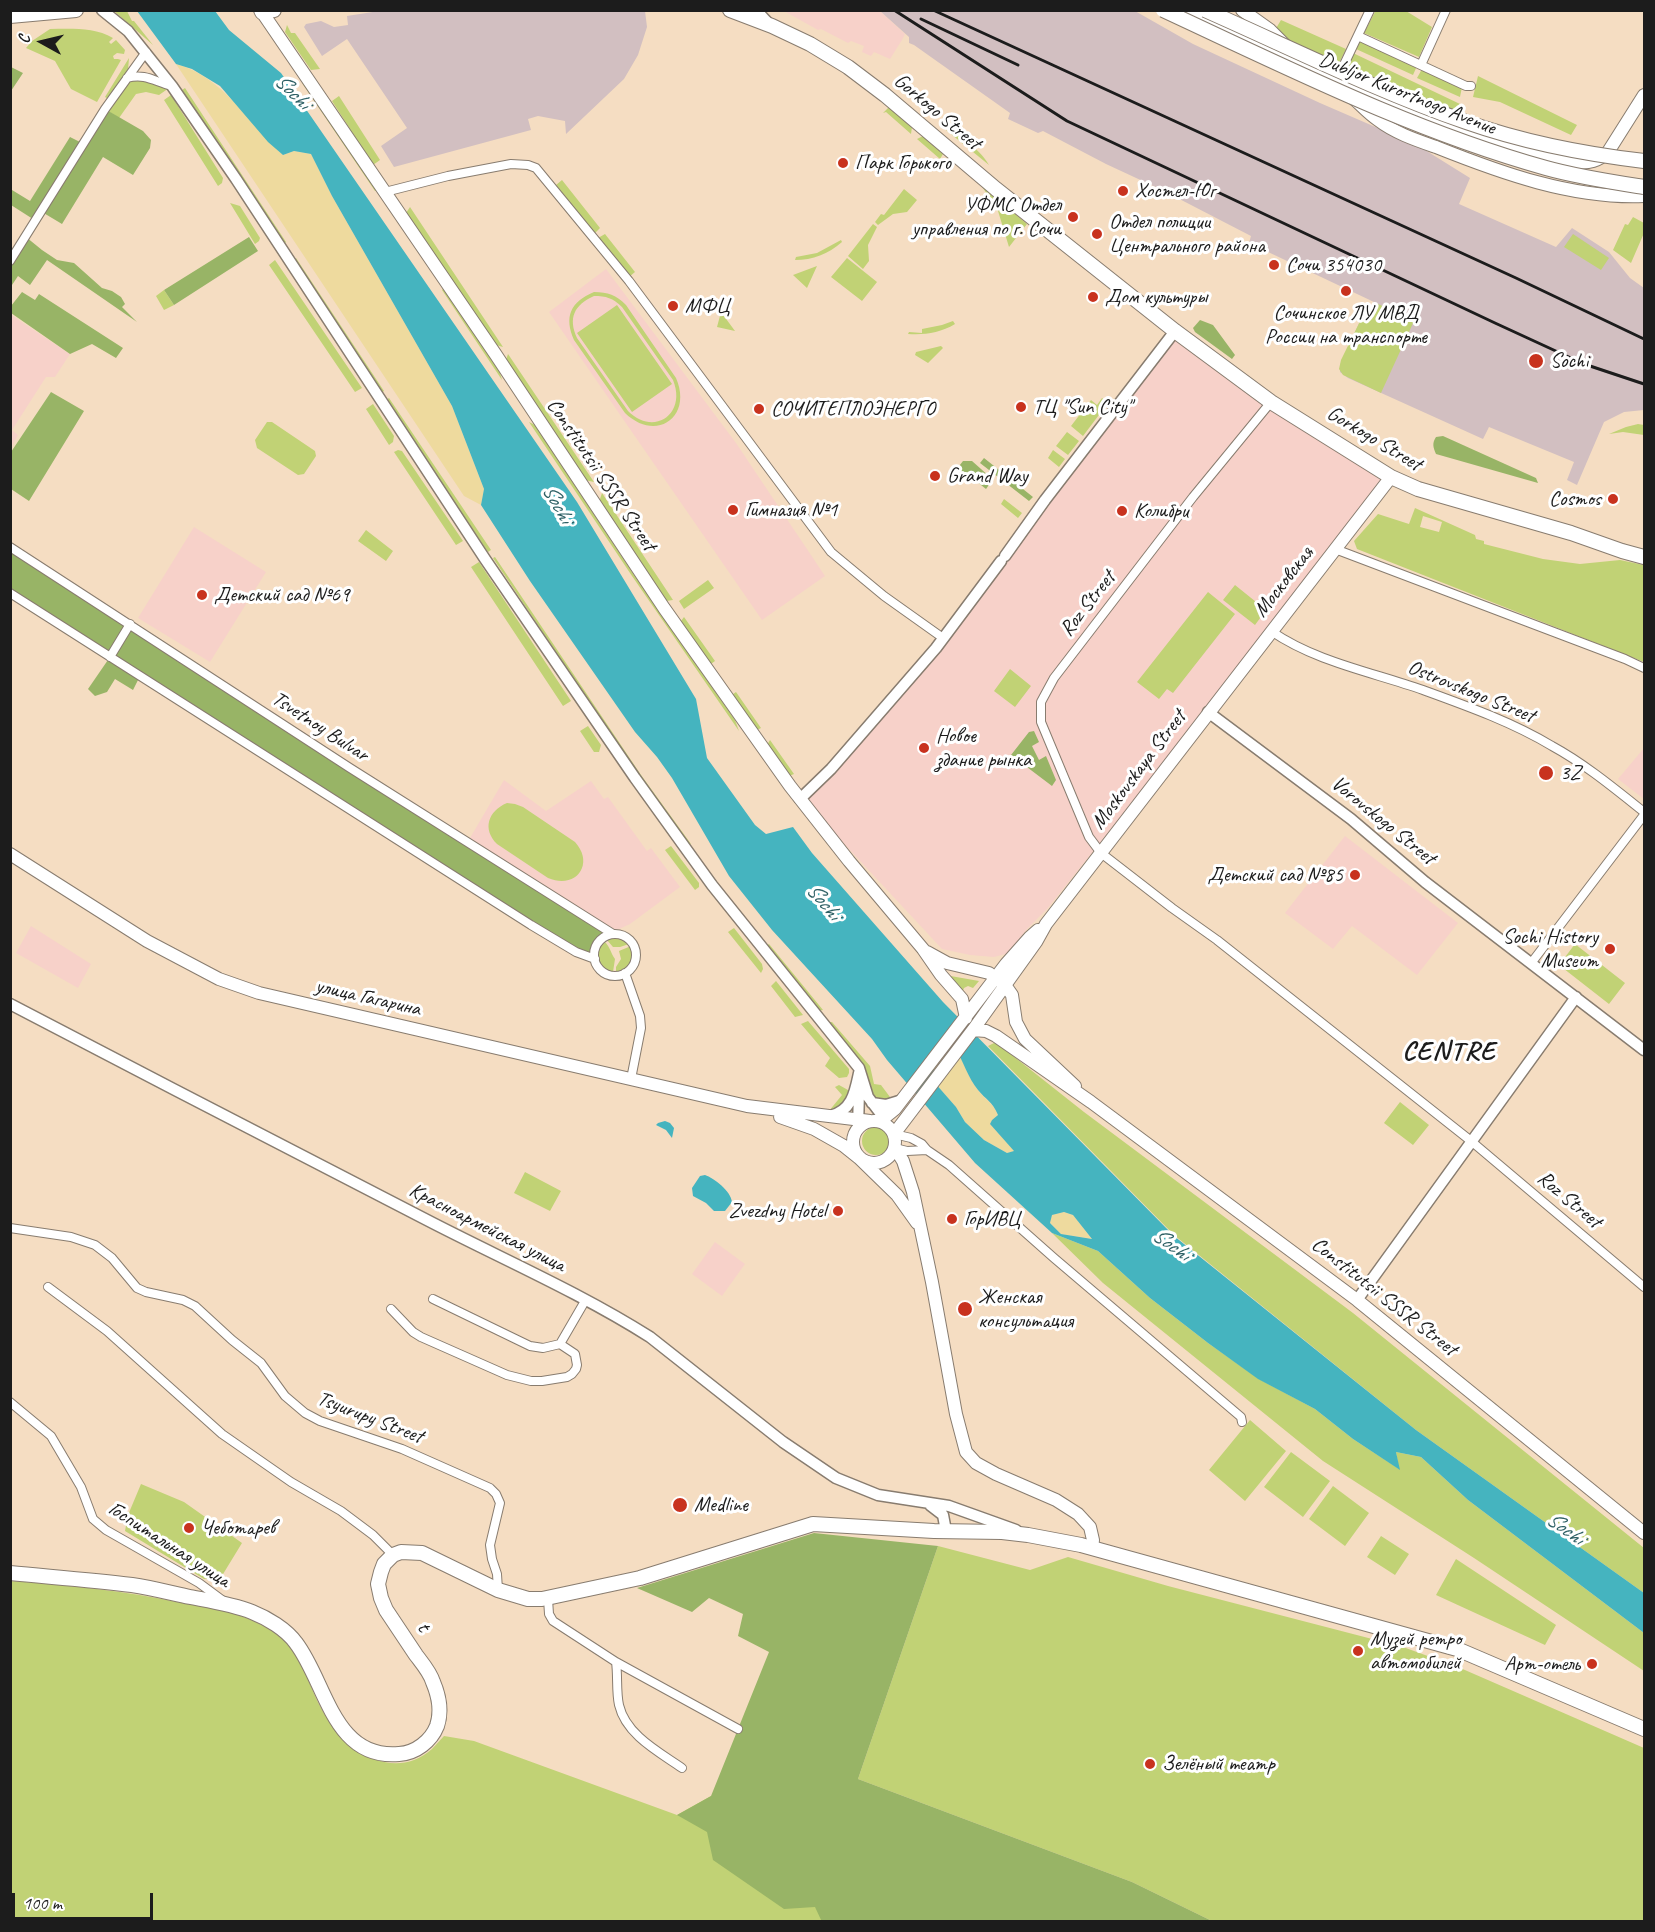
<!DOCTYPE html>
<meta charset="utf-8">
<style>
body{margin:0}
#map{position:relative;width:1655px;height:1932px;overflow:hidden;background:#f5ddc2;font-family:Caveat,sans-serif}
canvas{display:block}
.frame{position:absolute;inset:0;border:12px solid #1c1c1c;pointer-events:none}
.north{position:absolute;left:12px;top:12px;width:60px;height:60px;-webkit-text-stroke:4px #fff;paint-order:stroke;rotate:278deg;font-size:16px;font-weight:700;line-height:24px;text-align:center;color:#1c1c1c}
.north::after{content:'';display:block;margin:auto;width:21px;height:27px;background:#1c1c1c;clip-path:polygon(50% 0,100% 100%,50% 72%,0 100%)}
.scale{position:absolute;left:12px;top:1893px;width:141px;height:27px;box-sizing:border-box;border:3px solid #1c1c1c;border-top:0;padding-left:8px;font-size:18px;line-height:21px;white-space:nowrap;color:#1c1c1c;-webkit-text-stroke:4px #fff;paint-order:stroke}
</style>
<div id="map">
<canvas width="1655" height="1932"></canvas>
<div class="frame"></div>
<div class="north">С</div>
<div class="scale">100 m</div>
</div>
<script>
const context = document.querySelector('canvas').getContext('2d');
context.lineJoin = 'round';
function fillPath(path, color) { context.fillStyle = color; context.fill(path, 'evenodd'); }
function stroke(path, color, width, dash) { context.strokeStyle = color; context.lineWidth = width; context.lineCap = dash ? 'butt' : 'round'; context.setLineDash(dash || []); context.stroke(path); }
function write(font, color, halo, rows, align = 'center') {
  context.font = font + ' Caveat,sans-serif'; context.lineWidth = 6; context.setLineDash([]); context.textBaseline = 'middle'; context.strokeStyle = halo; context.fillStyle = color; for (const [text, x, y, turn = 0] of rows) {
    context.save(); context.translate(x, y); context.rotate((+turn || 0) * Math.PI / 180); context.textAlign = isNaN(turn) ? turn : align; if (halo) context.strokeText(text, 0, 0); context.fillText(text, 0, 0); context.restore();
  }
}
fillPath(new Path2D(`
 M784,11H880L905,34L902,40L890,59L874,52L871,56L862,52L864,46L851,41L848,43L821,29L818,30Z
 M606,269L736,443L825,576L762,620L549,312Z
 M11,315L70,354L55,377H46L12,430L18,435L11,448Z
 M1174,337L1263,404L1385,478L1107,834L1047,909L1026,930L1009,953L994,957L970,955L942,949L808,805L806,798L841,764Z
 M194,527L266,572L210,662L138,618Z
 M1644,748V799L1618,779Z
 M504,780L546,811L591,781L604,799L608,797L647,851L651,848L680,887L630,924L619,929H612L471,841L470,838Z
 M1345,836L1458,923L1417,975L1352,926L1333,949L1285,913Z
 M31,926L91,964L78,988L16,953Z
 M715,1242L745,1264L722,1296L692,1274Z`), '#f7d1c9');
fillPath(new Path2D(`
 M379,11H645L647,27L638,55L624,79L566,134L565,121L538,116L528,119L531,130L394,167L381,146L407,128L347,39L322,56L304,27L306,24L321,21L334,27L348,25L347,16Z
 M880,11H1135L1193,44L1320,103L1417,145L1470,178L1459,204L1556,247L1572,228L1609,252L1630,278L1644,288V410L1624,412L1604,422L1577,485L1567,480L1574,462L1489,427L1483,439L1348,378L1340,372V365L1366,308L1370,310L1374,302L1249,243L1251,236L1162,190L1106,164L1043,131L1038,133L1008,119L1010,113L914,45L909,43V37Z`), '#d2bfc1');
fillPath(new Path2D(`
 M1376,10L1406,11L1432,27L1419,57L1364,33Z
 M114,11H127L132,21H134L153,45Z
 M1281,20L1346,49L1339,63L1289,42L1275,30Z
 M287,25L291,33H295L320,69L311,70L285,32Z
 M50,29C71,29 94,27 113,38L109,42L111,44L116,40L125,50L124,54L117,53L113,56L114,59H118L121,60L97,102L71,89L55,61L26,48L32,41Z
 M1360,41L1417,66L1413,75L1356,49Z
 M1353,53L1460,104L1456,113L1347,68Z
 M129,58L128,70L110,100L105,97Z
 M1422,69L1462,87L1460,97L1417,78Z
 M133,76L169,88L159,95L146,92L136,94L119,118L105,109Z
 M1478,76L1577,125L1571,135L1500,102L1473,97Z
 M304,81L377,191H375L302,83Z
 M185,88L286,242L283,245L182,90Z
 M171,95L223,178L222,183L218,186L164,100Z
 M339,96L380,160L373,165L332,101Z
 M889,107L912,127L911,134L886,112L883,113Z
 M946,130C959,132 983,153 989,165Z
 M923,136L943,154L940,159L917,139Z
 M562,180L600,228L594,234L556,185Z
 M981,185L1027,224L1009,247L998,211Z
 M904,189L917,200L907,212L893,214L878,225L875,222L881,214L884,215Z
 M230,203L240,206L260,238L259,241L255,244Z
 M410,207L503,347L496,345L406,213Z
 M1633,217L1644,223V233L1631,263L1613,250L1625,224L1628,225Z
 M873,224L877,227L868,245L869,261L863,269L848,256Z
 M605,234L635,272L629,277L598,238Z
 M1573,234L1609,258L1601,270L1564,247Z
 M841,240L842,242C828,254 813,260 795,260L796,257L817,253Z
 M296,258L384,391L381,393L293,261Z
 M847,258L877,282L862,301L831,277Z
 M275,260L362,388L355,392L269,265Z
 M817,266L807,288L793,275Z
 M444,288L500,373L502,380L442,290Z
 M164,290L174,305L164,310L156,296Z
 M594,292C608,292 616,295 626,305L676,378C693,417 656,443 625,413L574,340C564,317 570,302 594,292ZM594,296C606,296 613,298 622,307L673,380C687,414 654,437 628,411L577,338C568,318 574,305 594,296Z
 M1374,302L1414,321L1381,393L1343,375L1339,369L1341,360L1366,309L1370,310Z
 M617,305L672,384L632,412L577,333Z
 M721,312L735,331L717,327Z
 M953,321L955,324C940,333 925,335 908,334L909,332L922,333V329L942,325Z
 M941,346L943,348L928,363L915,355L916,352Z
 M508,354L594,482L585,480L566,449L507,363L506,360Z
 M389,398L491,550L488,552L386,400Z
 M1102,398L1108,403L1083,436L1071,426L1091,400L1097,405Z
 M373,404L394,436L393,442L389,445L366,409Z
 M267,422H272L315,451L316,456L304,474L298,475L257,448L255,440Z
 M529,422L535,425L634,575L735,720L739,731L632,576Z
 M1638,424L1644,425V435L1623,432L1609,434L1626,427Z
 M1067,432L1079,441L1068,455L1056,446Z
 M398,450L402,451L463,541L456,545L394,452Z
 M1053,450L1065,459L1059,467L1048,458Z
 M602,493L673,600L666,601L599,502Z
 M1004,499L1022,513L1018,518L1001,504Z
 M1415,508L1475,535L1476,539L1484,541V544L1543,559L1580,564L1620,560L1644,565V662L1357,549L1354,541L1378,514L1409,524ZM1423,516L1442,522L1439,532L1420,527Z
 M366,530L393,551L386,561L358,541Z
 M495,557L641,775L691,844L687,843L661,809L493,558Z
 M479,562L571,701L563,706L471,567Z
 M708,580L714,588L684,609L679,601Z
 M1235,585L1266,610L1255,625L1223,600Z
 M1208,592L1235,614L1173,693L1167,689L1159,699L1137,682Z
 M684,617L715,661L708,666L681,621Z
 M1010,669L1031,686L1015,707L994,691Z
 M736,692L761,728L757,730L729,697Z
 M588,726L601,745L599,752H594L580,731Z
 M770,740L794,774L789,776L767,745Z
 M507,803L515,804L523,807L575,842C595,864 576,890 548,878L497,844C482,829 488,811 507,803Z
 M671,846L699,883V887L695,890L665,850Z
 M734,928L762,964L763,969L761,973L728,932Z
 M616,937L622,938L629,944L620,947H613L607,940Z
 M604,941C611,948 610,952 615,959L613,972C598,968 593,953 604,941Z
 M769,944L823,1010L818,1011L765,947Z
 M1575,944L1625,983L1609,1004L1559,965Z
 M631,946C636,959 630,969 616,972V967L621,959L619,951Z
 M945,975L979,981L973,988L968,986L964,988L962,993Z
 M776,981L803,1015L795,1017L771,986Z
 M808,1021L849,1069V1073L847,1077L839,1078L825,1066L830,1058L801,1024Z
 M826,1022H832L870,1066L874,1084L881,1085L890,1097L891,1102H878L865,1085Z
 M994,1043L998,1044L1084,1112L1353,1313L1644,1548V1593L1416,1430L1174,1235L988,1046Z
 M839,1085L848,1090V1097L839,1110L829,1111L842,1095L835,1087Z
 M1400,1102L1429,1125L1413,1145L1384,1123Z
 M862 1141a14 14 0 1 1 28 0a14 14 0 1 1-28 0Z
 M525,1172L561,1191L550,1211L514,1193Z
 M1052,1233L1098,1251L1150,1298L1208,1343L1259,1379L1315,1409L1353,1439L1399,1469L1396,1452L1421,1457L1468,1500L1644,1633V1671L1474,1558L1323,1461L1103,1283Z
 M1250,1420L1286,1451L1245,1501L1209,1470Z
 M1291,1452L1330,1481L1303,1517L1264,1487Z
 M141,1484L184,1502L242,1543L220,1579H204L125,1531L128,1515Z
 M1333,1486L1369,1513L1345,1546L1309,1519Z
 M1381,1536L1409,1554L1395,1575L1367,1557Z
 M938,1546L1030,1570L1068,1557L1168,1586L1403,1647L1458,1667L1644,1748V1921H1212L1132,1882L858,1779Z
 M1456,1559L1556,1625L1545,1645L1436,1595Z
 M10,1581C68,1585 126,1591 182,1603C205,1607 228,1610 249,1619C263,1625 281,1635 290,1647C305,1665 310,1688 321,1708C341,1746 390,1785 432,1749C436,1745 440,1740 444,1736L474,1741L677,1815L711,1796L914,1921H11Z`), '#c1d275');
fillPath(new Path2D(`
 M11,67L23,73L11,91Z
 M105,109L143,131L151,140L150,148L133,175L103,157L62,224L42,212L36,221L11,205V193L12,190L30,201L70,137L84,144Z
 M26,237L42,250L57,260L74,263L102,288L112,291L121,297L125,304L122,307L137,322L47,260L30,285L18,276L12,285L11,284L10,261Z
 M249,237L258,251L174,305L164,290Z
 M22,292L35,300L39,294L123,348L116,358L92,344L70,354L11,313V306Z
 M1200,320L1213,325L1235,355L1232,359L1195,332L1193,328Z
 M51,392L84,411L29,501L11,489V452Z
 M1443,436L1536,478L1538,483L1436,454C1433,447 1432,443 1436,437Z
 M984,458L1033,497L1029,501L980,463Z
 M963,461H972L990,477L991,482L986,489L976,481L974,483L967,478L969,475L965,472L962,475L956,470Z
 M10,547L613,934C600,937 594,946 595,959L588,957L140,676L133,690L115,679L107,692L95,696L88,689L110,657L11,593Z
 M1034,731L1039,742L1032,746L1039,760L1046,756L1056,780L1052,786L1011,755L1029,732Z
 M814,1533L938,1546L858,1779L1132,1882L1212,1921L822,1922L815,1907L784,1909L713,1860L707,1832L677,1815L711,1796L769,1652L738,1636L743,1614L709,1598L692,1612L637,1588Z`), '#98b466');
fillPath(new Path2D(`
 M176,64C224,77 248,123 283,155L294,151L311,154L332,196L452,406L484,489L481,505L464,496Z
 M956,1047C963,1060 968,1078 978,1090C986,1101 991,1100 998,1115L992,1120L990,1124L1015,1151L1007,1153L984,1140L965,1122L956,1107L935,1083L934,1067L941,1054Z
 M1064,1212L1073,1215L1092,1239L1061,1234L1050,1223L1052,1215Z`), '#eeda9e');
fillPath(new Path2D(`
 M137,11H215L229,30L281,73L577,502L696,699L707,758L755,825L766,834L793,827L812,853L943,1002L1174,1236L1416,1430L1644,1593V1633L1468,1500L1421,1457L1396,1452L1400,1470L1353,1439L1315,1409L1258,1379L1208,1343L1150,1298L1098,1251L1052,1233L975,1163L887,1060L872,1039L772,930L729,876L672,778L657,757L635,732L530,581L481,505L484,489L452,406L332,196L311,154L294,151L283,155L268,142L220,86L192,69L176,64ZM955,1047C963,1061 968,1078 978,1090C986,1100 992,1101 998,1115L992,1120L990,1124L1014,1151L1007,1153L984,1140L965,1122L956,1107L935,1083L934,1067L941,1054ZM1064,1212L1073,1215L1092,1239L1061,1234L1050,1223L1052,1215Z
 M665,1121L670,1123L674,1128L672,1138L666,1130L656,1125L658,1123Z
 M705,1175C714,1178 731,1191 732,1202L725,1211H714L706,1203L693,1196L692,1188L700,1176Z`), '#45b4bf');
const minor = new Path2D(`
 M1358,36L1466,86H1471
 M1421,65L1446,10
 M1340,73L1370,10
 M127,78C146,73 155,82 172,86
 M385,192L448,176L511,164L528,165L536,168L629,281L831,552L884,596L943,638
 M10,261L105,109L146,52
 M1271,402L1193,497L1054,678L1041,702V722L1089,837L1101,853L1172,908L1217,940L1471,1141L1644,1287
 M10,547L350,768L613,934
 M1335,549L1625,659L1644,668
 M10,593L531,925L576,952L595,959
 M1271,631C1316,662 1372,672 1423,690C1467,706 1512,722 1552,746C1585,764 1615,789 1644,812
 M110,657L130,624
 M594 955a21 21 0 1 1 42 0a21 21 0 1 1-42 0Z
 M1532,962L1644,815
 M625,973L640,1016L641,1028L631,1079
 M894,1134L911,1138L922,1144L927,1150L949,1165L1054,1258L1241,1417L1242,1422
 M895,1148L907,1151L927,1150
 M10,1228L71,1237L95,1245L112,1258L137,1288L146,1292L183,1300L195,1306L232,1340L261,1363L285,1396L305,1413L320,1421L402,1449L490,1488L496,1494L500,1503L490,1545L492,1559L497,1574L498,1590
 M48,1287L107,1331L222,1434L291,1482L341,1511L373,1535L393,1555
 M433,1299L530,1346L543,1348L560,1344L585,1301
 M391,1309L413,1332L421,1337L507,1375L531,1381H542L567,1377L572,1374L576,1369L577,1365L575,1354L560,1344
 M10,1402L51,1436L81,1487L93,1519L106,1530L199,1583L222,1600
 M548,1599L549,1614L553,1621L616,1662C618,1676 616,1691 619,1705C626,1735 659,1752 682,1768
 M616,1662L738,1729`);
const tertiary = new Path2D(`
 M102,10L128,31L172,86L236,179L485,559L635,778L712,885L859,1068L868,1097L884,1118
 M756,10L769,24
 M1005,556L1045,500L1175,331
 M1208,712L1351,819L1425,882L1644,1050
 M800,799L831,769L936,648L1001,561
 M10,1004C148,1076 287,1148 425,1219C500,1258 579,1292 650,1337L783,1442L836,1478L878,1495L949,1506L1016,1530
 M872,1103L886,1105L899,1101
 M830,1116C852,1111 855,1092 859,1073
 M858,1128L859,1091
 M1357,1300L1576,997
 M930,1505L943,1515L946,1531`);
const secondary = new Path2D(`
 M1183,10L1427,118L1506,146L1575,162C1589,164 1598,161 1608,152L1644,95
 M1242,10L1270,30L1285,45
 M262,12L496,355L664,608L790,786L849,861L923,949L941,975L962,999L966,1018
 M1354,99C1362,106 1369,114 1378,120C1395,133 1416,140 1436,147C1501,173 1573,199 1644,196
 M10,854L147,941L219,979L259,993L747,1106L870,1121
 M927,952L947,963L989,973L1005,985L1012,995L1016,1022L1025,1039L1075,1086
 M973,1030L986,1031L996,1036L1091,1102L1357,1300L1644,1533
 M780,1117L814,1129L844,1146L859,1158L897,1195L917,1223
 M853 1142a21 21 0 1 1 42 0a21 21 0 1 1-42 0Z
 M876,1121L884,1118L895,1109L1006,964L1030,937L1038,930
 M894,1134L973,1030L1036,942L1046,924L1391,477
 M895,1148L903,1161L913,1192L932,1282L956,1414L966,1452L976,1463L996,1474L1056,1500L1078,1514L1090,1527L1093,1540L1092,1548`);
const primary = new Path2D(`
 M261,10L262,12L274,10
 M730,10L772,26L810,44L848,67L885,95L996,189L1175,331L1271,402L1391,477L1418,489L1571,533L1622,551L1644,557
 M10,16L76,10
 M10,1573C51,1577 92,1580 132,1585C152,1588 171,1593 190,1597C211,1601 232,1604 252,1612C267,1618 286,1629 296,1643C326,1682 333,1760 399,1754C416,1753 431,1741 437,1726C442,1711 439,1696 433,1682C430,1672 422,1663 416,1655C406,1640 396,1625 386,1610L381,1598L378,1584L381,1572L384,1564L393,1555L401,1552L422,1553L498,1590L528,1599H542L640,1578L813,1524L934,1531L1002,1532L1028,1535L1081,1545L1457,1649L1644,1729`);
stroke(minor, '#887c6f', 10);
stroke(tertiary, '#887c6f', 13);
stroke(secondary, '#887c6f', 14);
stroke(primary, '#887c6f', 16);
stroke(minor, '#fff', 8);
stroke(tertiary, '#fff', 10);
stroke(secondary, '#fff', 12);
stroke(primary, '#fff', 14);
stroke(new Path2D(`
 M894,10L1067,121L1495,323L1584,364L1644,384
 M933,10L1516,278L1644,339
 M921,19L1018,65`), '#1c1c1c', 3);
const primaryBridge = new Path2D(`
 M1163,10C1288,68 1413,131 1546,168C1578,177 1612,182 1644,187
 M1205,10C1291,48 1377,91 1466,122C1523,142 1584,154 1644,161`);
stroke(primaryBridge, '#887c6f', 16, []);
stroke(primaryBridge, '#fff', 14);
for (const [x, y, r, color] of [
 [843,163,6,"#c8321e"],
 [1123,191,6,"#c8321e"],
 [1073,217,6,"#c8321e"],
 [1097,234,6,"#c8321e"],
 [1274,265,6,"#c8321e"],
 [1346,291,6,"#c8321e"],
 [1093,297,6,"#c8321e"],
 [673,306,6,"#c8321e"],
 [1536,361,8,"#c8321e"],
 [1021,407,6,"#c8321e"],
 [759,409,6,"#c8321e"],
 [935,476,6,"#c8321e"],
 [1613,499,6,"#c8321e"],
 [733,510,6,"#c8321e"],
 [1122,511,6,"#c8321e"],
 [202,595,6,"#c8321e"],
 [924,748,6,"#c8321e"],
 [1546,773,8,"#c8321e"],
 [1355,875,6,"#c8321e"],
 [1610,949,6,"#c8321e"],
 [838,1211,6,"#c8321e"],
 [952,1219,6,"#c8321e"],
 [965,1309,8,"#c8321e"],
 [680,1505,8,"#c8321e"],
 [189,1528,6,"#c8321e"],
 [1358,1651,6,"#c8321e"],
 [1592,1664,6,"#c8321e"],
 [1150,1764,6,"#c8321e"]
]) { const dot = new Path2D(); dot.arc(x, y, r, 0, 2 * Math.PI); context.fillStyle = color; context.fill(dot); stroke(dot, '#fff', 2); }
write('21px', '#1c1c1c', '#fff', [
 ["Dubljor Kurortnogo Avenue",1407,94,22],
 ["Gorkogo Street",937,112,40],
 ["Gorkogo Street",1374,439,31],
 ["Constitutsii SSSR Street",601,475,56],
 ["Московская",1284,582,-52],
 ["Roz Street",1088,604,-52],
 ["Ostrovskogo Street",1471,692,22],
 ["Tsvetnoy Bulvar",320,727,33],
 ["Moskovskaya Street",1139,770,-53],
 ["Vorovskogo Street",1383,821,39],
 ["улица Гагарина",368,998,13],
 ["Roz Street",1569,1200,40],
 ["Красноармейская улица",487,1228,27],
 ["Constitutsii SSSR Street",1384,1297,38],
 ["Tsyurupy Street",370,1418,21],
 ["Госпитальная улица",169,1545,33],
 ["t",423,1627,57]
]);
write('21px', '#1c1c1c', '#fff', [
 ["Парк Горького",855,163],
 ["Хостел-Юг",1135,191],
 ["УФМС Отдел",1061,205,"right"],
 ["управления по г. Сочи",1061,229,"right"],
 ["Отдел полиции",1109,222],
 ["Центрального района",1109,246],
 ["Сочи 354030",1286,265],
 ["Дом культуры",1105,297],
 ["МФЦ",685,306],
 ["Сочинское ЛУ МВД",1346,313,"center"],
 ["России на транспорте",1346,337,"center"],
 ["Sochi",1550,361],
 ["ТЦ \"Sun City\"",1033,407],
 ["СОЧИТЕПЛОЭНЕРГО",771,409],
 ["Grand Way",947,476],
 ["Cosmos",1601,499,"right"],
 ["Гимназия №1",745,510],
 ["Колибри",1134,511],
 ["Детский сад №69",214,595],
 ["Новое",936,736],
 ["здание рынка",936,760],
 ["3Z",1560,773],
 ["Детский сад №85",1343,875,"right"],
 ["Sochi History",1598,937,"right"],
 ["Museum",1598,961,"right"],
 ["Zvezdny Hotel",826,1211,"right"],
 ["ГорИВЦ",964,1219],
 ["Женская",978,1297],
 ["консультация",978,1321],
 ["Medline",694,1505],
 ["Чеботарев",201,1528],
 ["Музей ретро",1370,1639],
 ["автомобилей",1370,1663],
 ["Арт-отель",1580,1664,"right"],
 ["Зелёный театр",1162,1764]
], 'left');
write('italic 22px', '#2e6065', '#fff', [
 ["Sochi",292,92,45],
 ["Sochi",557,504,61],
 ["Sochi",823,902,50],
 ["Sochi",1171,1245,36],
 ["Sochi",1565,1529,36]
]);
context.letterSpacing = '1.5px';
write('bold 27px', '#1c1c1c', '#fff', [
 ["CENTRE",1449,1052]
]);
context.letterSpacing = '0px';
</script>
